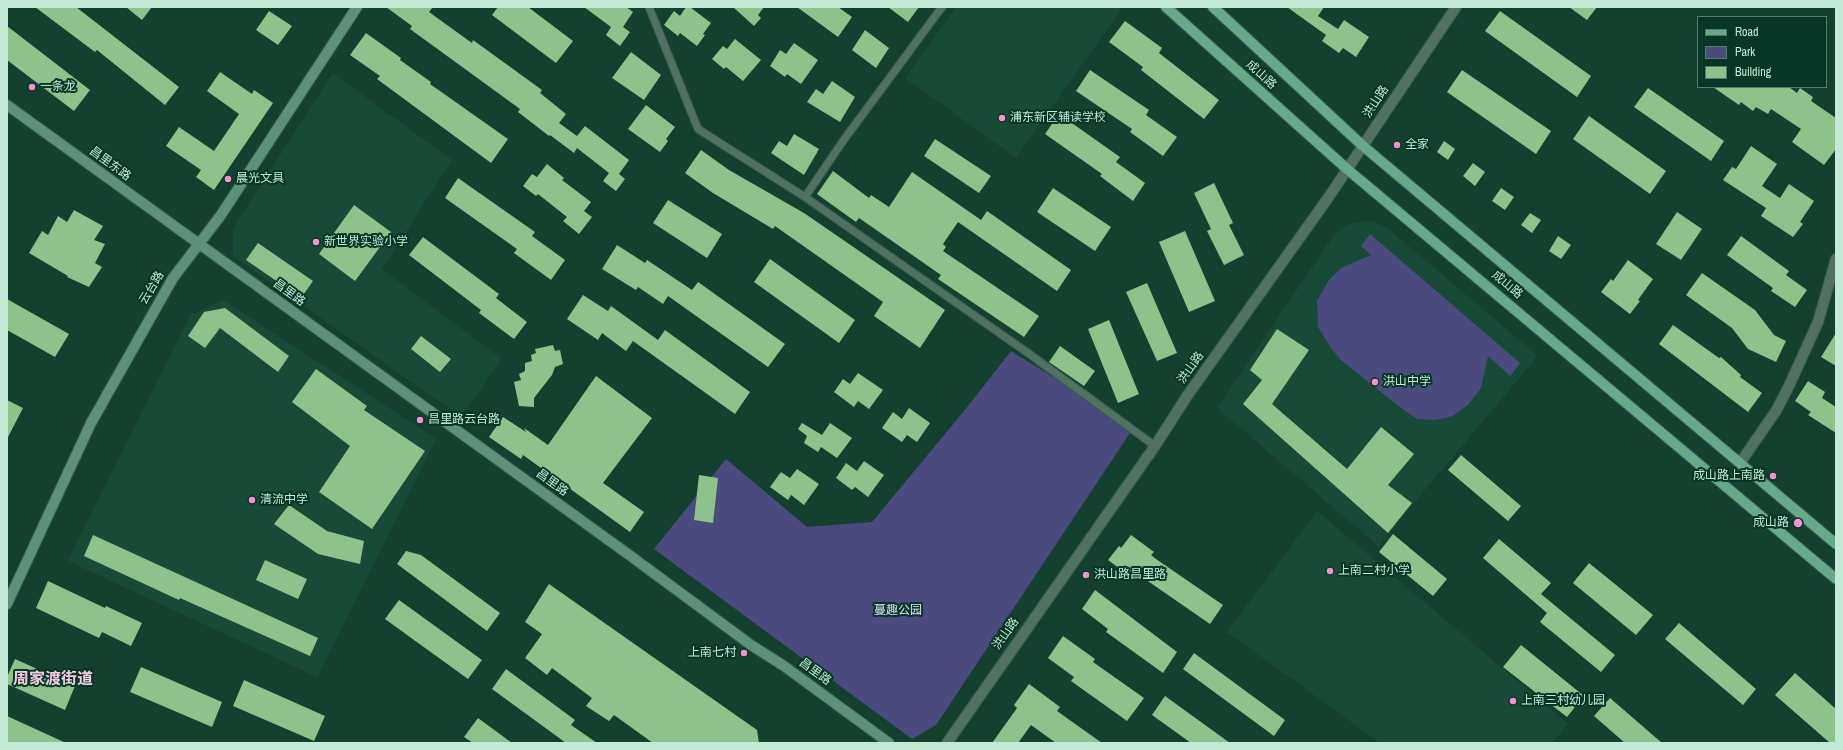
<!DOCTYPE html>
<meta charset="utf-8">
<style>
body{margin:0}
#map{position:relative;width:1843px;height:750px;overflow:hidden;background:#13402f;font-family:"Archivo Narrow",sans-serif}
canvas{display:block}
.frame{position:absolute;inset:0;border:8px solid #c2ead6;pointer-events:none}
.legend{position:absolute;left:1697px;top:16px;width:130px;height:72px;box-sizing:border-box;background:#063625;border:1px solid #517e6c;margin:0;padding:5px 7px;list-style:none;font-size:12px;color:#c2ead6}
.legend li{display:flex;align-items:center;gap:8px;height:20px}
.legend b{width:20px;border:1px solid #517e6c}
</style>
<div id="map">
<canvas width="1843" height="750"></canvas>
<div class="frame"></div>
<ul class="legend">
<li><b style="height:5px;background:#66a98b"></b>Road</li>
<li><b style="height:11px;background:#4b4a7e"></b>Park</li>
<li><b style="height:11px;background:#8dc38b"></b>Building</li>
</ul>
</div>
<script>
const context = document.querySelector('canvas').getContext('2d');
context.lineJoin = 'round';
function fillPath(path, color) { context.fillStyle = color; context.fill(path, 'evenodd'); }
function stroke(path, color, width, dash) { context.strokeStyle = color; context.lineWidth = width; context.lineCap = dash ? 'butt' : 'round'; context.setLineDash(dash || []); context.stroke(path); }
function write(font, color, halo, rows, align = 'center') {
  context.font = font + ' "Archivo Narrow","Noto Sans SC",sans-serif'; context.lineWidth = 4; context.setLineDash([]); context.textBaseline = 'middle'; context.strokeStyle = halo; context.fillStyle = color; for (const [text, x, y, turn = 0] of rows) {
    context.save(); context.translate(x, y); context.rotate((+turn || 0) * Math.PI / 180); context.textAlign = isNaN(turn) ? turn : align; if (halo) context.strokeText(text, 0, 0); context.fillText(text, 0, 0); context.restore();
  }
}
fillPath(new Path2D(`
 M956,7H1123L1016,158L905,78Z
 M333,73L452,160L382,269L502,359L461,417L233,256V228Z
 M1361,221L1376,222L1390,230L1538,356L1378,546L1217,408L1334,235L1347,225Z
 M224,300L436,439L317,677L68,561L190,315Z
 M1317,511L1568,724L1552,743H1380L1227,632Z`), '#174b37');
fillPath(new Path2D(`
 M1370,234L1520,363L1510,376L1488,356L1481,388L1468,405L1451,417L1434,420L1417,419L1401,408L1341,360L1331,348L1318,327L1317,301L1329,280L1341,268L1371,255L1361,246Z
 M1011,351L1089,399L1130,433L936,725L912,739L654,549L726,459L807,527L872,522L964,411Z`), '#4b4a7e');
fillPath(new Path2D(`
 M35,7H76L179,87L165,105L97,50L95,52Z
 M126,7H152L142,20Z
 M386,7H433L429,12L472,43L473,40L542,90L540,93L566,114L559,123L577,136L585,126L629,160L619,174L625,179L616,191L603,181L609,173L577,148L574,153L550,135L549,136L518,112L520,109L410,29L412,26Z
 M498,7H528L573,41L556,63L492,15Z
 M584,7H626L633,12L623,27L630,32L620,46L606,35L611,27Z
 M686,7H690L711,23L703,34L705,35L697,46L680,33L678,36L664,25L674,11L680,16Z
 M733,7H764L758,15L761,18L754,26Z
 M797,7H838L852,17L838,37Z
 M888,7H919L908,22Z
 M1287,7H1324L1318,16L1338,29L1344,20L1369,37L1356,57L1343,48L1339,53L1322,41L1326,35Z
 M1569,7H1597L1587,20Z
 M269,11L292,26L278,45L256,30Z
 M1500,11L1591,76L1577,97L1485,31Z
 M1125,21L1162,48L1159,53L1219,100L1204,119L1141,70L1143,67L1109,42Z
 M7,26L90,90L74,111L7,60Z
 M865,30L889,48L876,68L852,50Z
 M366,33L401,58L400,60L431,82L430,84L508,139L491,163L377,79L380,76L350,55Z
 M735,39L761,60L743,81L726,67L724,69L712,59L723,46L727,49Z
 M794,43L818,60L801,84L787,74L785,77L770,66L780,50L786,54Z
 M631,52L661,75L644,100L612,78Z
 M1090,70L1149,110L1146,115L1177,137L1163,156L1130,132L1132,129L1076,91Z
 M1462,70L1551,131L1536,154L1447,92Z
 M220,72L252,94L254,90L273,103L214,190L196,177L201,170L166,146L179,127L214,151L239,114L207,91Z
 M832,81L855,97L840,122L807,102L816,89L823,94Z
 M1713,87H1789L1797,93L1800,88L1813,97L1811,101L1836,118V149L1824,165L1792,142L1801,129L1771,109L1768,114L1756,107L1753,111L1741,102L1739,105Z
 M1648,88L1724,141L1711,161L1634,107Z
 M646,105L675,127L666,139L668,141L660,152L628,129Z
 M1059,114L1120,157L1116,162L1145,183L1133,201L1100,176L1102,174L1045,134Z
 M1589,116L1666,171L1650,194L1573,139Z
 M794,134L819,149L804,175L771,153L779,141L787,146Z
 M935,139L991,176L979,193L924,156Z
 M1444,141L1455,149L1448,160L1437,152Z
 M1751,146L1777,164L1762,186L1780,198L1789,184L1814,201L1800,222L1803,224L1793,237L1761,216L1766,208L1723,180L1732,167L1736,169Z
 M701,150L729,170L804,213L945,310L920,348L874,316L883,302L775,226L773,229L713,193L685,173Z
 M1473,163L1485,172L1475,186L1463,176Z
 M547,164L564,178L562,180L591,202L584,211L592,217L579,234L563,221L567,217L538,194L536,196L523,186L532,174L537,177Z
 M833,171L869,198L871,195L889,207L912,172L981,220L987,211L1071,270L1057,291L958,222L943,244L946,247L943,251L1039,316L1024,337L938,279L941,275L859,218L856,222L817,194Z
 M458,178L535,232L532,236L565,260L551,280L514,253L517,249L445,198Z
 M1214,183L1233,223L1229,225L1244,255L1224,265L1207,231L1211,229L1194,193Z
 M1053,188L1111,227L1095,251L1037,212Z
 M1501,188L1514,197L1505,210L1492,201Z
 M668,200L722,234L707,258L653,223Z
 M354,205L391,232L355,281L319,254Z
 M74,210L103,226L94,240L105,244L95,263L102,267L89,287L67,277L68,276L29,253L42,231L48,235L58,216L67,222Z
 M1677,212L1702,229L1681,260L1656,244Z
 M1530,213L1541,220L1532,233L1521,225Z
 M1185,231L1215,301L1189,312L1159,242Z
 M1558,236L1571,245L1561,259L1549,251Z
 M1741,236L1789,271L1786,275L1807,290L1795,307L1771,291L1773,288L1727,255Z
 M423,237L499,294L496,298L527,322L514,339L479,313L481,310L409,255Z
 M258,243L313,281L301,298L246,260Z
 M617,245L645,263L647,260L692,290L698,282L785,344L768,367L668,296L663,304L638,287L636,290L602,269Z
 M770,259L855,320L839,343L754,282Z
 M1628,260L1653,279L1638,300L1640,301L1630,314L1601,292L1611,279L1613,281Z
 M1702,273L1755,310L1774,335L1786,341L1776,362L1748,349L1732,328L1686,295Z
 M1147,283L1177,353L1157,361L1126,292Z
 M583,295L608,311L611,306L658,340L665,330L750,392L735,414L633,341L626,351L602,333L598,340L567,319Z
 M7,299L69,334L55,357L7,330Z
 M225,308L289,356L278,372L220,328L205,348L188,336L204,312Z
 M1109,320L1139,394L1118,403L1088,329Z
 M1673,325L1719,358L1721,357L1741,375L1740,377L1762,393L1748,412L1659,344Z
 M1277,329L1309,350L1272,404L1347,469L1381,427L1414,454L1388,485L1412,503L1388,533L1243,404L1262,380L1250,370Z
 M1836,333V366L1821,357Z
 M421,336L451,359L440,372L411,349Z
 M553,345L555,351L560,350L563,364L555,367L552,375L534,398V407L519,406L514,382L521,380L519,374L525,371V363L532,361L531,355L536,353L535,349Z
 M1060,346L1095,371L1084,386L1049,362Z
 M316,369L367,406L364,410L425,451L372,529L319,492L350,446L292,402Z
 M858,373L883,390L869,409L858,401L854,407L834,392L843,379L850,384Z
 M596,376L652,418L603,483L644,512L630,532L523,455L521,459L489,437L503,417L526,432L524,428L548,445Z
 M1808,381L1825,392L1822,398L1836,407V433L1808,415L1811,412L1795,401Z
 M7,400L23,408L7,439Z
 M909,408L930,423L917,442L907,435L902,442L882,428L893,412L902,419Z
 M802,423L822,435L830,423L852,438L837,458L821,447L818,452L804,443L807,436L798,429Z
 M1461,455L1521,506L1508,521L1448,470Z
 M864,461L884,475L868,497L855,487L852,490L836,478L846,463L857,471Z
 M797,469L819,484L804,505L791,495L788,500L770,487L781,472L790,478Z
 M699,475L718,478L713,523L694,520Z
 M289,505L327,531L364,541L360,564L318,554L274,524Z
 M1393,534L1447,579L1433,596L1379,552Z
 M93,535L318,638L310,656L180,598L179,600L84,556Z
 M1131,535L1154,552L1151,555L1156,559L1223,605L1210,624L1142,577L1140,579L1125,568L1123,571L1108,560L1119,546L1121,548Z
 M1499,539L1551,583L1541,594L1615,655L1601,672L1540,622L1547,613L1483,558Z
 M406,551L421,555L500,613L487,631L397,564Z
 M265,560L307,579L298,599L256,580Z
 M1589,563L1653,615L1636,635L1573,583Z
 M48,581L105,608L106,606L142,623L131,646L102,632L99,638L36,608Z
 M549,584L757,730L759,743H653L614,715L609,721L586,706L592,698L552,668L547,675L525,658L542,634L525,622Z
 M1095,590L1177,652L1163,673L1106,632L1108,629L1082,609Z
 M399,600L482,660L468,679L385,619Z
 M1679,623L1756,689L1743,705L1665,639Z
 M1063,636L1095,659L1093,662L1144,698L1127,721L1071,681L1074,677L1048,658Z
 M1521,645L1584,696L1567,717L1503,667Z
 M1194,653L1285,720L1274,736L1183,669Z
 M15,659L75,686L65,710L7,684V677Z
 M141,667L222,702L212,727L130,692Z
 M506,669L575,720L571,725L597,743H566L492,689Z
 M1795,673L1836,709V743H1830L1775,695Z
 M244,680L325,716L314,741L233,706Z
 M1029,684L1060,707L1057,711L1102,743H1056L1031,725L1018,743H992L1017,708L1014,705Z
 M1165,696L1230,743H1191L1152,715Z
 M1610,698L1662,743H1625L1594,716Z
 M7,716L66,743H7Z
 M478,718L512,743H473L464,737Z`), '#8dc38b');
const lane = new Path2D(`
 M649,7L698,129L805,197L1028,353L1155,446
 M805,197L843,141L942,7`);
const street = new Path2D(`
 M1740,463L1776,411L1789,386L1818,322L1836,259
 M947,743L1155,446L1187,396L1328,198L1456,7`);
const secondary = new Path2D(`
 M7,105L632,557L751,645L784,666L889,743
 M7,604L91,423L173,278L221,215L357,7`);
const primary = new Path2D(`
 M1166,7L1347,169L1836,579
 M1213,7L1363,146L1836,544`);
stroke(lane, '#325f4d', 9);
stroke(street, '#325f4d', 12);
stroke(secondary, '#325f4d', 12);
stroke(primary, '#325f4d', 12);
stroke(lane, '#517162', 7);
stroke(street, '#517162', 10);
stroke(secondary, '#5d9179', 10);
stroke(primary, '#66a98b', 10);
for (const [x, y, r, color] of [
 [32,87,4,"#f790ce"],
 [1002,118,4,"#f790ce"],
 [1397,145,4,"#f790ce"],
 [228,179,4,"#f790ce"],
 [316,242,4,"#f790ce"],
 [1375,382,4,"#f790ce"],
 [420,420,4,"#f790ce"],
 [1773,476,4,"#f790ce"],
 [252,500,4,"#f790ce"],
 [1798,523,5,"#f790ce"],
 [1330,571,4,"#f790ce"],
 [1086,575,4,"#f790ce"],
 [744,653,4,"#f790ce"],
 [1513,701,4,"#f790ce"]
]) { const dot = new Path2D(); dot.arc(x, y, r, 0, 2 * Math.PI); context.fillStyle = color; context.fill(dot); stroke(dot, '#063625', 1.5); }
write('12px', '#c2ead6', '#063625', [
 ["成山路",1261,75,42],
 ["洪山路",1376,102,-57],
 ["昌里东路",110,164,36],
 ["成山路",1507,285,40],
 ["云台路",152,288,-59],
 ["昌里路",289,293,36],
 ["洪山路",1191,368,-55],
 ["昌里路",552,483,36],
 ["洪山路",1006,634,-55],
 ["昌里路",815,672,36]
]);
write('12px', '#c2ead6', '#063625', [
 ["一条龙",40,87],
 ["浦东新区辅读学校",1010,118],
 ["全家",1405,145],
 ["晨光文具",236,179],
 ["新世界实验小学",324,242],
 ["洪山中学",1383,382],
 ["昌里路云台路",428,420],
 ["成山路上南路",1765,476,"right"],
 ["清流中学",260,500],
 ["成山路",1789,523,"right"],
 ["上南二村小学",1338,571],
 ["洪山路昌里路",1094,575],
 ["上南七村",736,653,"right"],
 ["上南三村幼儿园",1521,701]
], 'left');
write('12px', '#e0e1f8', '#063625', [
 ["蔓趣公园",898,611]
]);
write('bold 16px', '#f7cae3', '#063625', [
 ["周家渡街道",53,680]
]);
</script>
